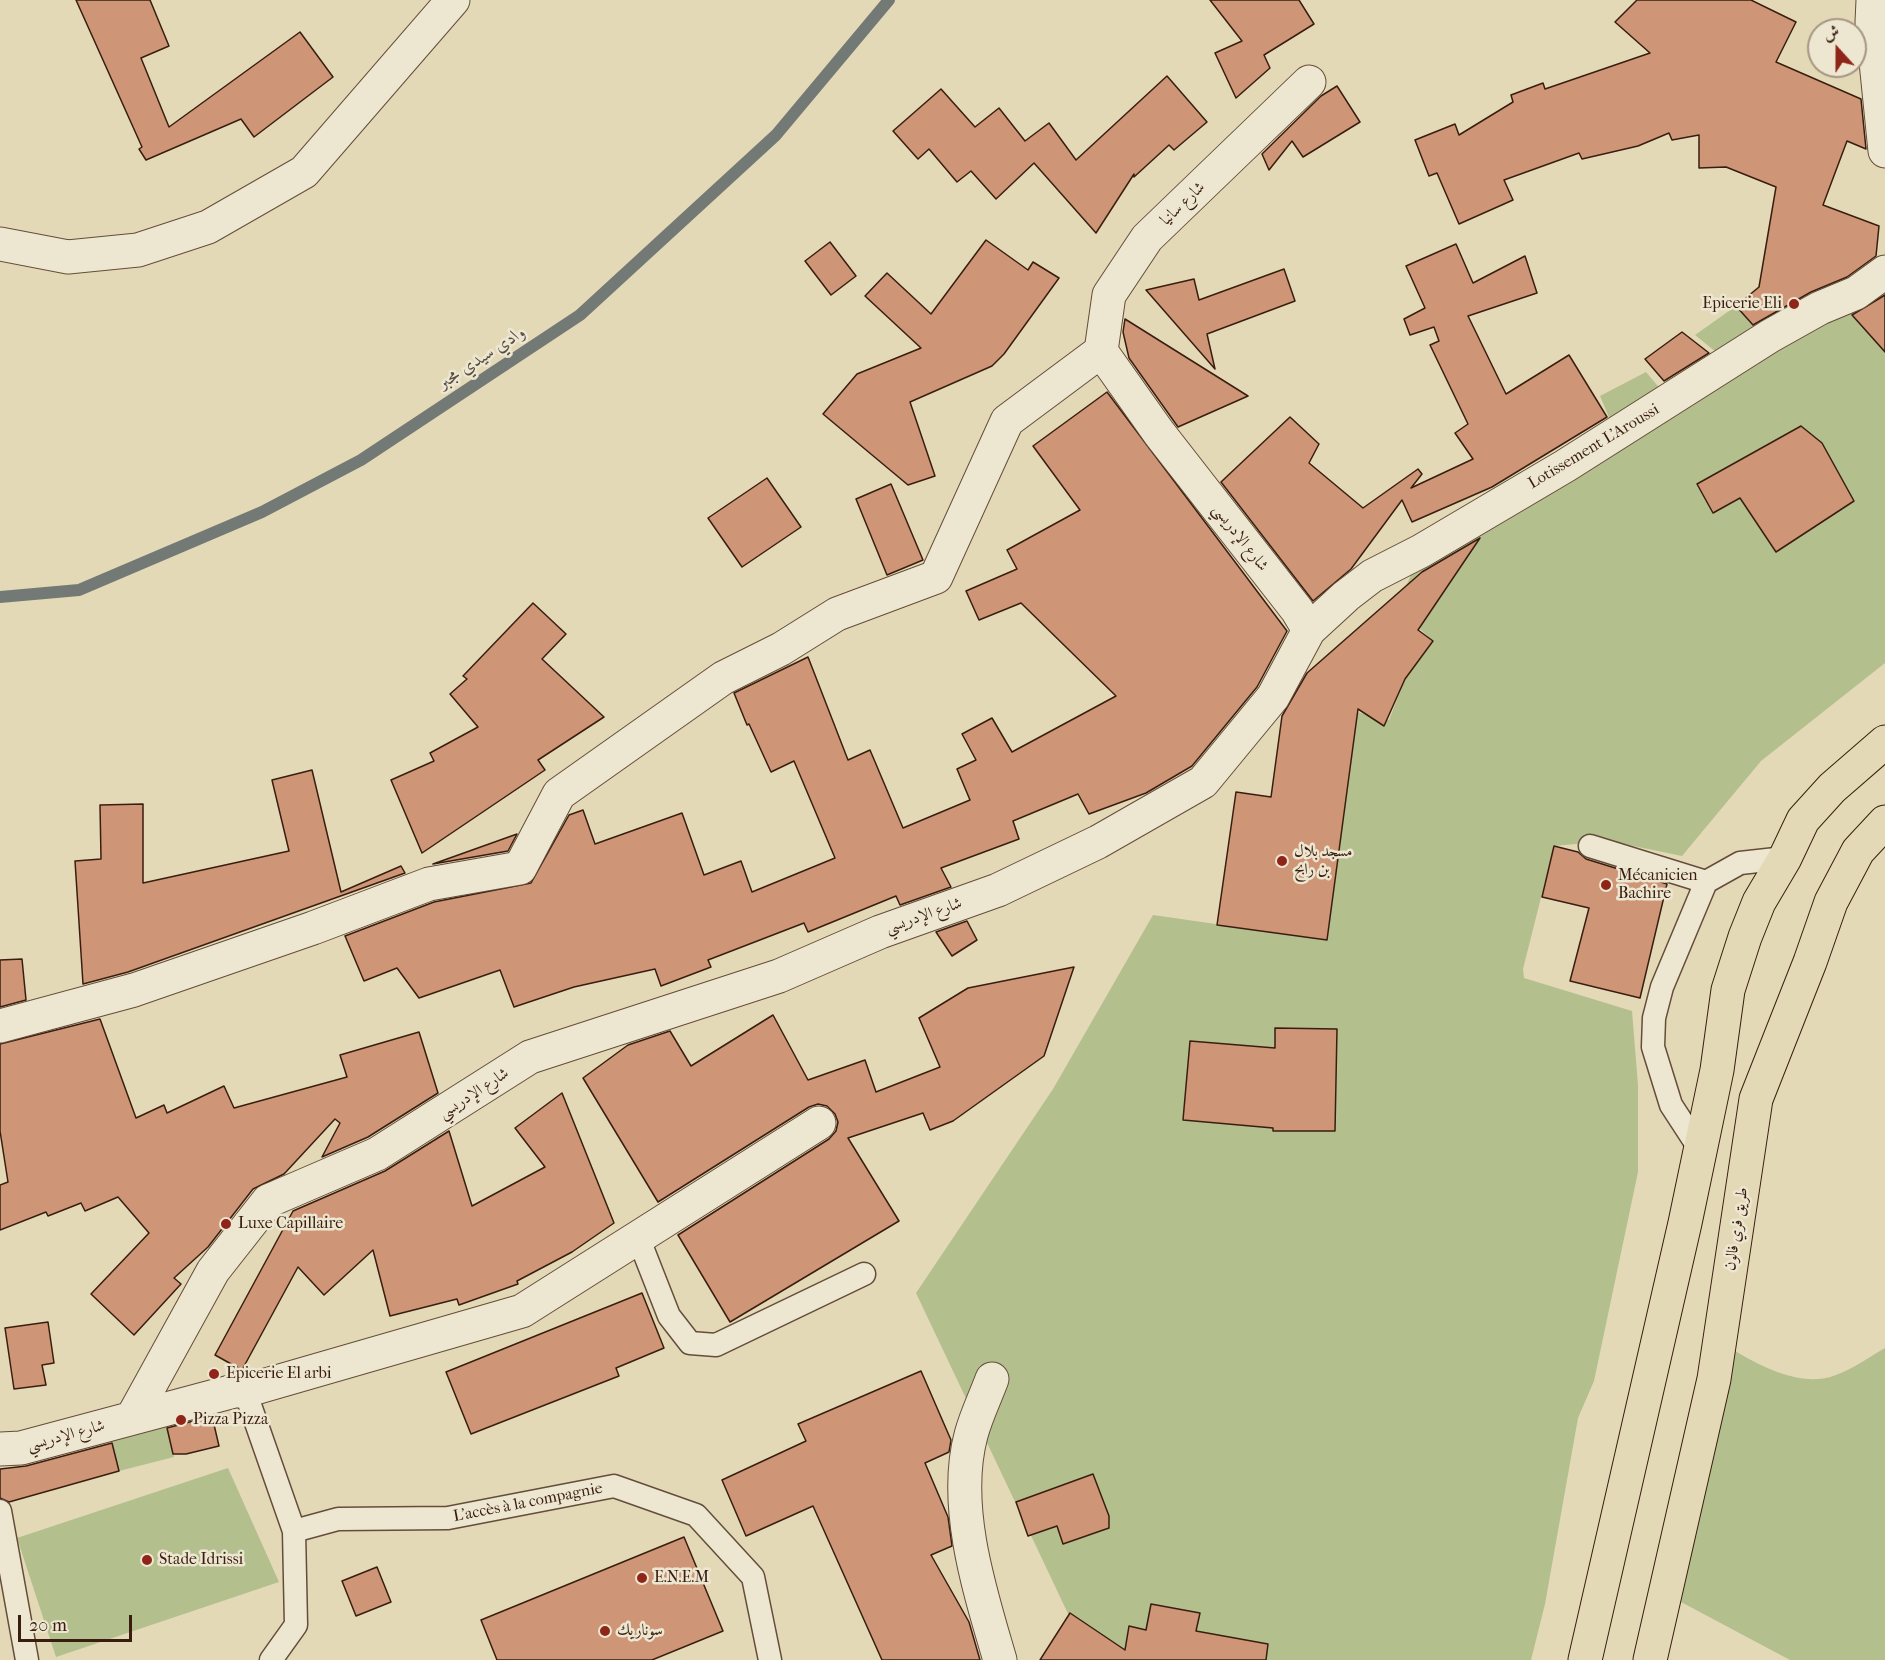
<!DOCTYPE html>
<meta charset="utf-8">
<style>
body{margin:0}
#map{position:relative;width:1885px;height:1660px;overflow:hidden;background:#e3d9b6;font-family:"IM FELL French Canon",Amiri,serif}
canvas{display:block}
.north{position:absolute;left:1807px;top:18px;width:60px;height:60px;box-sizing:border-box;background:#ede6d0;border:2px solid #a59683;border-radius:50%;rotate:339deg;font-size:16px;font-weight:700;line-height:24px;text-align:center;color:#391e10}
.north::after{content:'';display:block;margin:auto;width:21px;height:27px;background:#8f2418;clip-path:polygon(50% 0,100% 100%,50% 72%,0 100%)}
.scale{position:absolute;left:18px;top:1615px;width:114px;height:27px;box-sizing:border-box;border:3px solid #391e10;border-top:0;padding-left:8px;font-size:18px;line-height:21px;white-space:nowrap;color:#391e10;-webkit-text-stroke:4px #ede6d0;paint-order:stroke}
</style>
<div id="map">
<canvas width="1885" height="1660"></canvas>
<div class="north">ش</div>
<div class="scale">20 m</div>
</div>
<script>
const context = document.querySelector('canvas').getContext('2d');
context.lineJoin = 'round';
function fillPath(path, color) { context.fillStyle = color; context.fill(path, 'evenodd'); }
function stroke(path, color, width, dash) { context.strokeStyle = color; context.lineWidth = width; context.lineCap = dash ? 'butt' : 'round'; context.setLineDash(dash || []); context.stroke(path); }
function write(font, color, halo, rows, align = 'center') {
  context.font = font + ' "IM FELL French Canon",Amiri,serif'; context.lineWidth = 5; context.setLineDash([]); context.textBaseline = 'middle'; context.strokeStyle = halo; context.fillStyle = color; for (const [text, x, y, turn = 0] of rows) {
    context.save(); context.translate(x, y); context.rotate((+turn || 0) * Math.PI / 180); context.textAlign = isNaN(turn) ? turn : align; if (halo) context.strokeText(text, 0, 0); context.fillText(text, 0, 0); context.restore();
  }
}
fillPath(new Path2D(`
 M1885,270V663L1761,761L1682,856L1609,841L1554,846L1523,969L1524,978L1632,1011L1638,1085V1172L1594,1381L1578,1418L1545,1604L1531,1660H1090L916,1293L1053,1089L1153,915L1327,940L1357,712L1389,720L1405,679L1433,641L1397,608L1421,551Z
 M1736,306L1759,331L1721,356L1695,335Z
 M1646,372L1662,391L1611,422L1600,396Z
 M1885,1348V1660H1790L1681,1602L1735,1351C1764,1368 1803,1388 1836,1375C1853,1369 1869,1357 1885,1348Z
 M166,1424L174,1457L119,1471L111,1438Z
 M228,1468L279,1582L56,1657L17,1538Z`), '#b4bf8e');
stroke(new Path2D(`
 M0,597L79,590L262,512L361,460L580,315L776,135L889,0`), '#737a75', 12);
const building = new Path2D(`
 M76,0H150L169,46L141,58L169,127L300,32L333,77L254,137L241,119L146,160L139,149L142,147Z
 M1210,0H1299L1314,24L1264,55L1270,68L1236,98L1215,53L1242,41Z
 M1637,0H1751L1796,22L1776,62L1861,99L1866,149L1847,141L1823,205L1879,226L1876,256L1847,277L1811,292L1753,325L1736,306L1759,287L1776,187L1726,167L1699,168V135L1672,140L1669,133L1638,146L1582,159L1579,153L1504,180L1513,200L1459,224L1437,173L1429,176L1415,140L1455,124L1459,135L1513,102L1511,95L1543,83L1545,89L1650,53L1615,22Z
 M1167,76L1207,122L1174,150L1169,145L1134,177V174L1096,233L1034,163L996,199L971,171L957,182L929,149L918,159L893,131L941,89L975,127L999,108L1025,141L1049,123L1076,160Z
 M1337,86L1360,122L1303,157L1292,141L1269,170L1262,154L1321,96Z
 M986,240L1028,270L1033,262L1059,278L1004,354L992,366L910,402L935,476L908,485L823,414L857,374L921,348L865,296L887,273L931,314Z
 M830,242L856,276L831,295L805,261Z
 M1456,244L1473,283L1525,256L1537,293L1468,316L1506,394L1569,355L1607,417L1492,487L1412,522L1402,500L1351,569L1313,601L1221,482L1290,417L1319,444L1309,463L1363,508L1418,469L1422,474L1411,488L1473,459L1455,433L1468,424L1430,345L1439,341L1434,327L1410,335L1404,319L1425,308L1406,266Z
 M1284,269L1295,301L1207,334L1215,369L1146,290L1194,279L1199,300Z
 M1885,295V352L1852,315Z
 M1125,319L1248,396L1178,427L1129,358L1123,332Z
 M1682,332L1709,353L1664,381L1645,359Z
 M1107,392L1287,631L1257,687L1192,766L1146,793L1089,814L1078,794L1013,821L1019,839L941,868L951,887L900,905L896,896L808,932L804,923L708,960L711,967L661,986L655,969L574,987L514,1007L500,970L419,998L397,968L364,981L345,936L434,902L531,883L569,815L583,810L595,844L682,813L704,875L741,861L752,892L835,858L794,761L771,772L749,724L747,725L734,693L808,657L848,760L870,750L903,828L970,800L957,769L976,760L962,734L992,718L1012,752L1116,696L1021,603L979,620L966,591L1017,569L1007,550L1080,510L1033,446Z
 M1801,426L1822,443L1854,501L1776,552L1740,498L1713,513L1697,484Z
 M767,478L801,527L742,567L708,518Z
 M891,484L923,560L887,575L856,499Z
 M1480,538L1418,630L1433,641L1405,679L1384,726L1358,709L1327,940L1217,925L1236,792L1271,797L1282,716L1307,673L1422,572Z
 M533,603L566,634L542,659L604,717L538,760L545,770L422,853L391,780L434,761L430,753L478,727L450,694L467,679L463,676Z
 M312,770L341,892L401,866L405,873L128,972L83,984L75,861L101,859L100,805L143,804V883L289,851L272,780Z
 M517,834L508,851L433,864Z
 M1554,846L1578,852L1586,859L1667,884L1640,998L1570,981L1589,908L1542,897Z
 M967,921L977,940L952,956L936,932Z
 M22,959L26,1000L0,1007V960Z
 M1074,967L1044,1056L953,1121L930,1130L923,1113L848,1138L899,1221L730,1322L678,1235L829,1139L836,1131L838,1122L835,1114L827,1106L818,1104L809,1107L658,1202L583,1078L628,1045L670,1031L691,1066L773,1015L808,1080L865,1060L876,1092L940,1067L919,1018L968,988Z
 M100,1019L136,1118L164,1105L167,1113L224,1086L234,1108L347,1077L340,1055L419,1032L438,1093L368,1137L322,1157L340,1123L335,1119L284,1174L253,1189L208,1247L174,1278L181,1284L134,1335L91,1294L149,1233L118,1197L85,1211L81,1203L48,1216L46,1212L0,1230V1185L8,1182L0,1131V1044Z
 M1275,1028L1337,1029L1335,1131H1273V1128L1183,1120L1190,1041L1275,1048Z
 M562,1093L614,1223L572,1252L517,1281L518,1284L459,1305L457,1299L390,1316L373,1250L324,1295L298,1267L242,1370L215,1355L293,1211L385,1171L449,1131L472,1206L545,1167L515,1128Z
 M642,1293L664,1348L616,1368L619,1376L471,1434L446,1372Z
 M48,1322L54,1363L42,1365L46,1385L14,1389L5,1328Z
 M921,1371L951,1440L949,1452L925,1463L948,1517L952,1546L931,1555L969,1622L980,1660H882L813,1506L746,1536L722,1480L806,1441L798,1424Z
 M212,1416L219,1446L186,1454H173L167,1428Z
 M112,1443L119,1471L9,1502L0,1498V1469L26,1466Z
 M1093,1474L1109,1516V1528L1063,1544L1057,1526L1028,1536L1016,1502Z
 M684,1537L723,1631L652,1660H497L481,1620Z
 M377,1567L391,1602L356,1616L342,1581Z
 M1151,1604L1200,1613L1196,1631L1268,1644L1266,1660H1040L1070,1613L1125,1650L1129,1626L1146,1630Z`);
fillPath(building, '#ce9576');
stroke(building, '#391e10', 1.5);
const service = new Path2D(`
 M1590,846L1706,882
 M1699,1148L1671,1105L1653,1047L1654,1018L1662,987L1706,882L1740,863L1785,858
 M638,1237L669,1316L690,1343L716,1345L864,1274
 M245,1391L294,1531L296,1625L271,1660
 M0,1511L27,1660
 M294,1531L338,1519L448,1518L614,1486L696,1515L753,1577L770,1660`);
const minor = new Path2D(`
 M1873,0L1872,22L1885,151
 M0,244L68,257L138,250L208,227L304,172L453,0
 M1101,351L1109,295L1147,238L1309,82
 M1309,630L1346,596L1372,576L1421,551L1565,466L1770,336L1820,308L1856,293L1885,272
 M0,1026L134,990L313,928L429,884L520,868L559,794L723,678L781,649L837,614L936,577L1007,421L1101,351L1159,433L1297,610L1309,630L1273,697L1203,782L1098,842L998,890L880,932L779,976L530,1057L377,1154L268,1201L213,1271L132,1418
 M992,1379C985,1398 976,1416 971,1435C952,1506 980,1592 1000,1660
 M0,1449L21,1448L234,1391H245L522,1311L819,1123`);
const trunk = new Path2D(`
 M1585,1660L1685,1223L1717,1070L1728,990L1745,937L1759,902L1785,858L1803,820L1832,788L1885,742
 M1650,1660L1714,1379L1756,1099L1810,962L1831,902L1858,851L1885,822`);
stroke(service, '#644d3a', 25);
stroke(minor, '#644d3a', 35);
stroke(trunk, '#391e10', 35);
stroke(service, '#ede6d0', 22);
stroke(minor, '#ede6d0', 33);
stroke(trunk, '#e3d9b6', 33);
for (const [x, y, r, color] of [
 [1794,304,6,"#8f2418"],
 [1282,861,6,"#8f2418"],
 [1606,885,6,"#8f2418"],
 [226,1224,6,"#8f2418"],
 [214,1374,6,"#8f2418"],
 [181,1420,6,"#8f2418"],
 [147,1560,6,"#8f2418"],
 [642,1578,6,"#8f2418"],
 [605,1631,6,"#8f2418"]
]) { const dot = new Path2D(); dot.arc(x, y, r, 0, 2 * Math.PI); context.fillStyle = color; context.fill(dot); stroke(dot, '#ede6d0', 2); }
write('16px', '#391e10', '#ede6d0', [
 ["شارع سانيا",1183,204,-44],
 ["Lotissement L'Aroussi",1594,447,-31],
 ["شارع الإدريسي",1240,538,52],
 ["شارع الإدريسي",924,916,-19],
 ["شارع الإدريسي",474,1094,-33],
 ["طريق فري فالون",1737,1229,-81],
 ["شارع الإدريسي",66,1436,-15],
 ["L'accès à la compagnie",528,1503,-11]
]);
write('16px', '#391e10', '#ede6d0', [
 ["Epicerie Eli",1782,304,"right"],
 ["مسجد بلال",1294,852],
 ["بن رابح",1294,870],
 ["Mécanicien",1618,876],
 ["Bachire",1618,894],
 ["Luxe Capillaire",238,1224],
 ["Epicerie El arbi",226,1374],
 ["Pizza Pizza",193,1420],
 ["Stade Idrissi",159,1560],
 ["E.N.E.M",654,1578],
 ["سوناريك",617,1631]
], 'left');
write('italic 18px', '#564c42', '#ede6d0', [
 ["وادي سيدي مجبر",482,358,-33]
]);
</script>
